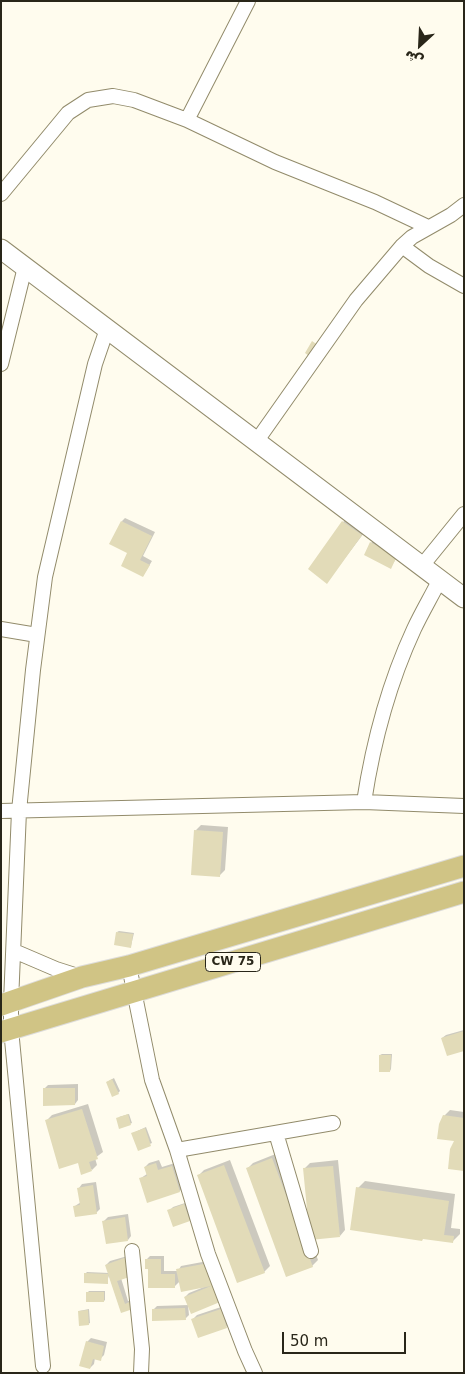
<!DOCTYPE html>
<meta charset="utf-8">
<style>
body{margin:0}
#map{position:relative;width:465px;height:1374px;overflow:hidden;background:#fffcee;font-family:"DejaVu Sans","Noto Naskh Arabic",sans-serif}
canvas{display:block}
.frame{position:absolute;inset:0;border:2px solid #292619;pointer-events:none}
.north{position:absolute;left:395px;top:20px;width:50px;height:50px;-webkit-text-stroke:4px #fffcee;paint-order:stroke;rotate:205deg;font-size:14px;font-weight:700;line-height:20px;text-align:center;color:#292619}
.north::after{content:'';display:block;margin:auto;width:18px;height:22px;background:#292619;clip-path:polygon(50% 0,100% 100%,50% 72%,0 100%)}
.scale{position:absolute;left:282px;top:1332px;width:124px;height:22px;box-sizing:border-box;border:2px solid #292619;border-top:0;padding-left:6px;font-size:15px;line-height:18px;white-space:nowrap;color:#292619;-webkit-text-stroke:4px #fffcee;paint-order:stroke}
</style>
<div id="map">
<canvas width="465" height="1374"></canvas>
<div class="frame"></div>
<div class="north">ش</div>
<div class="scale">50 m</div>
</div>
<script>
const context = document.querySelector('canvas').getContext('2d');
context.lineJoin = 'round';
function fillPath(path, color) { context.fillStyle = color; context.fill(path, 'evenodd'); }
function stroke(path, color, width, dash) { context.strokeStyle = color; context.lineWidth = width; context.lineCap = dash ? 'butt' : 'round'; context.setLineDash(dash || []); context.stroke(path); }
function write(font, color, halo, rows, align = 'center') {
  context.font = font + ' "DejaVu Sans",sans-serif'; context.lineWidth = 4.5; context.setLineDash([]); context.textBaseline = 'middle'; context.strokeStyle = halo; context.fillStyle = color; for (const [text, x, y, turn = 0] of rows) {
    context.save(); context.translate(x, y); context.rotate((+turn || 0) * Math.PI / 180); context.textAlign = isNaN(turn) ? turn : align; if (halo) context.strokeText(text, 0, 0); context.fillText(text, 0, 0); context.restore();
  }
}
fillPath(new Path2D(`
 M349,517L367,529L327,582L343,522Z
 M125,518L155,532L143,556L152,561L143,576L129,552L122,521Z
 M375,539L400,552L391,567L371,543Z
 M201,825L228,827L225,870L220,875L195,831Z
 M119,931L134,933L131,946L117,932Z
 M464,1030V1050L442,1038L446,1035Z
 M382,1054H392L391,1069L390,1071L380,1055Z
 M114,1078L120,1091L118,1093L107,1082Z
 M78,1084V1100L75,1104L44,1089L48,1085Z
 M88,1104L103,1152L95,1158L97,1165L92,1170L46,1121L52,1115Z
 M450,1110L464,1112V1170L456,1140L444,1116Z
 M129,1114L132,1123L120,1128L119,1117Z
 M146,1127L152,1143L138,1149L133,1133Z
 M278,1153L318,1260L312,1266L247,1169L253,1163Z
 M159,1160L162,1167L175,1163L183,1187L180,1191L141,1178L147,1174L145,1167L149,1163Z
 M230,1160L270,1266L264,1272L198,1176L204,1170Z
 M338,1160L345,1230L340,1236L304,1169L310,1163Z
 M365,1181L455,1194L451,1228L460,1229V1234L452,1242L358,1188Z
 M96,1182L100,1209L96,1213L75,1206L81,1202L79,1188L82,1184Z
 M188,1202L193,1216L190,1220L169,1211L173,1207Z
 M128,1214L131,1236L128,1240L104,1221L108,1217Z
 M131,1255L121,1278L128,1301L137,1298L121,1311L109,1275L107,1282L85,1274L87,1272L109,1273L106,1265L110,1261Z
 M150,1256H164V1271H178L181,1266L213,1260L217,1282L223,1297L219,1301L192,1312L188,1305L189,1315L185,1319L153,1320V1310L157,1306L189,1305L185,1297L189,1293L204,1287L182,1290L180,1281L174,1287H149V1268H146V1260Z
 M89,1291H105V1300L104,1301L87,1293Z
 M224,1306L230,1323L226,1327L193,1319L197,1315Z
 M89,1309L90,1323L88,1324L79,1311Z
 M91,1338L107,1342L104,1355L100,1359L95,1358L94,1364L90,1368L87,1342Z`), '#0003');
fillPath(new Path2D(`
 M312,341L321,347L313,359L305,353Z
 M121,521L152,536L140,560L150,565L143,577L121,566L127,553L109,544Z
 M342,521L362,535L327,584L308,569Z
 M370,542L397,556L391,569L364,555Z
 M194,830L223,832L220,877L191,875Z
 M116,932L133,934L131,948L114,945Z
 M464,1031V1051L447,1056L441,1038Z
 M379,1055H391L390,1072H379Z
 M112,1079L119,1094L112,1097L106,1082Z
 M43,1088H75V1105L43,1106Z
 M82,1109L98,1159L89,1162L92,1171L81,1175L78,1163L59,1169L45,1120Z
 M128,1114L131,1125L119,1129L116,1118Z
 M443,1115L464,1118V1171L448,1169L450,1149L454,1141L437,1139L439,1124Z
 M145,1128L151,1146L138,1151L131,1133Z
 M272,1158L313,1267L286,1277L246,1168Z
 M156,1163L158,1170L172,1166L180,1192L147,1203L139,1178L147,1176L144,1167Z
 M224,1165L265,1273L237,1283L197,1175Z
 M333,1166L340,1237L310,1240L303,1168Z
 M93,1185L97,1214L75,1217L73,1206L80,1205L77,1188Z
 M356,1187L449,1201L444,1235L454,1236L453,1243L423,1239L422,1241L350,1230Z
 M184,1204L190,1221L173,1227L167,1210Z
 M125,1217L128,1241L106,1244L102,1221Z
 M127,1257L133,1276L117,1281L125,1304L134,1300L136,1308L121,1313L108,1274V1284L84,1283V1273L108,1274L105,1265Z
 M145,1259H161V1274H175V1288H148V1269H145Z
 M209,1263L220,1302L191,1314L184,1297L211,1286L181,1292L176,1269Z
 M86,1292H104V1302H86Z
 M185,1308L186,1320L152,1321V1309Z
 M221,1309L227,1328L198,1338L191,1319Z
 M88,1310L89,1325L79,1326L78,1311Z
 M86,1341L104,1346L101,1361L93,1359L90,1369L79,1366Z`), '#e2dbb8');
const street = new Path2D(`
 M187,120L248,1
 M1,194L68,113L88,100L113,96L134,100L187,120L275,162L375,202L428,227
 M402,246L429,266L464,286
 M1,364L25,267
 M256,442L356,300L402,246L412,237L451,215L464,205
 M421,567L464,514
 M1,629L37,635
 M364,802C373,743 389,683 414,629C422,612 431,597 439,581
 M1,811L364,802L464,806
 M14,951L56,969L81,977
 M129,966L152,1080L177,1150L208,1254L245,1351L255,1373
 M276,1133L311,1251
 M177,1150L333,1123
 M132,1251L142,1349L141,1373
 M43,1366L11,1029V1002L19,811L33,670L45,577L95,364L107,329`);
const secondary = new Path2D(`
 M1,249L464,598`);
const primary = new Path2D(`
 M1,1005L82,977L129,966L464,866
 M1,1032L464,892`);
stroke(street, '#928b6b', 16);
stroke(secondary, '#928b6b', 21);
stroke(primary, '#dddcda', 23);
stroke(street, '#fff', 14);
stroke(secondary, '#fff', 19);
stroke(primary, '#d0c485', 21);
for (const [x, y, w] of [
 [233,962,55]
]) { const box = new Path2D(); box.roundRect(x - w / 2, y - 9.5, w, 19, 4); context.fillStyle = '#fffcee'; context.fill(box); stroke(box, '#292619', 1); }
write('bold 12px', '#292619', null, [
 ["CW 75",233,962]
]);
</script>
